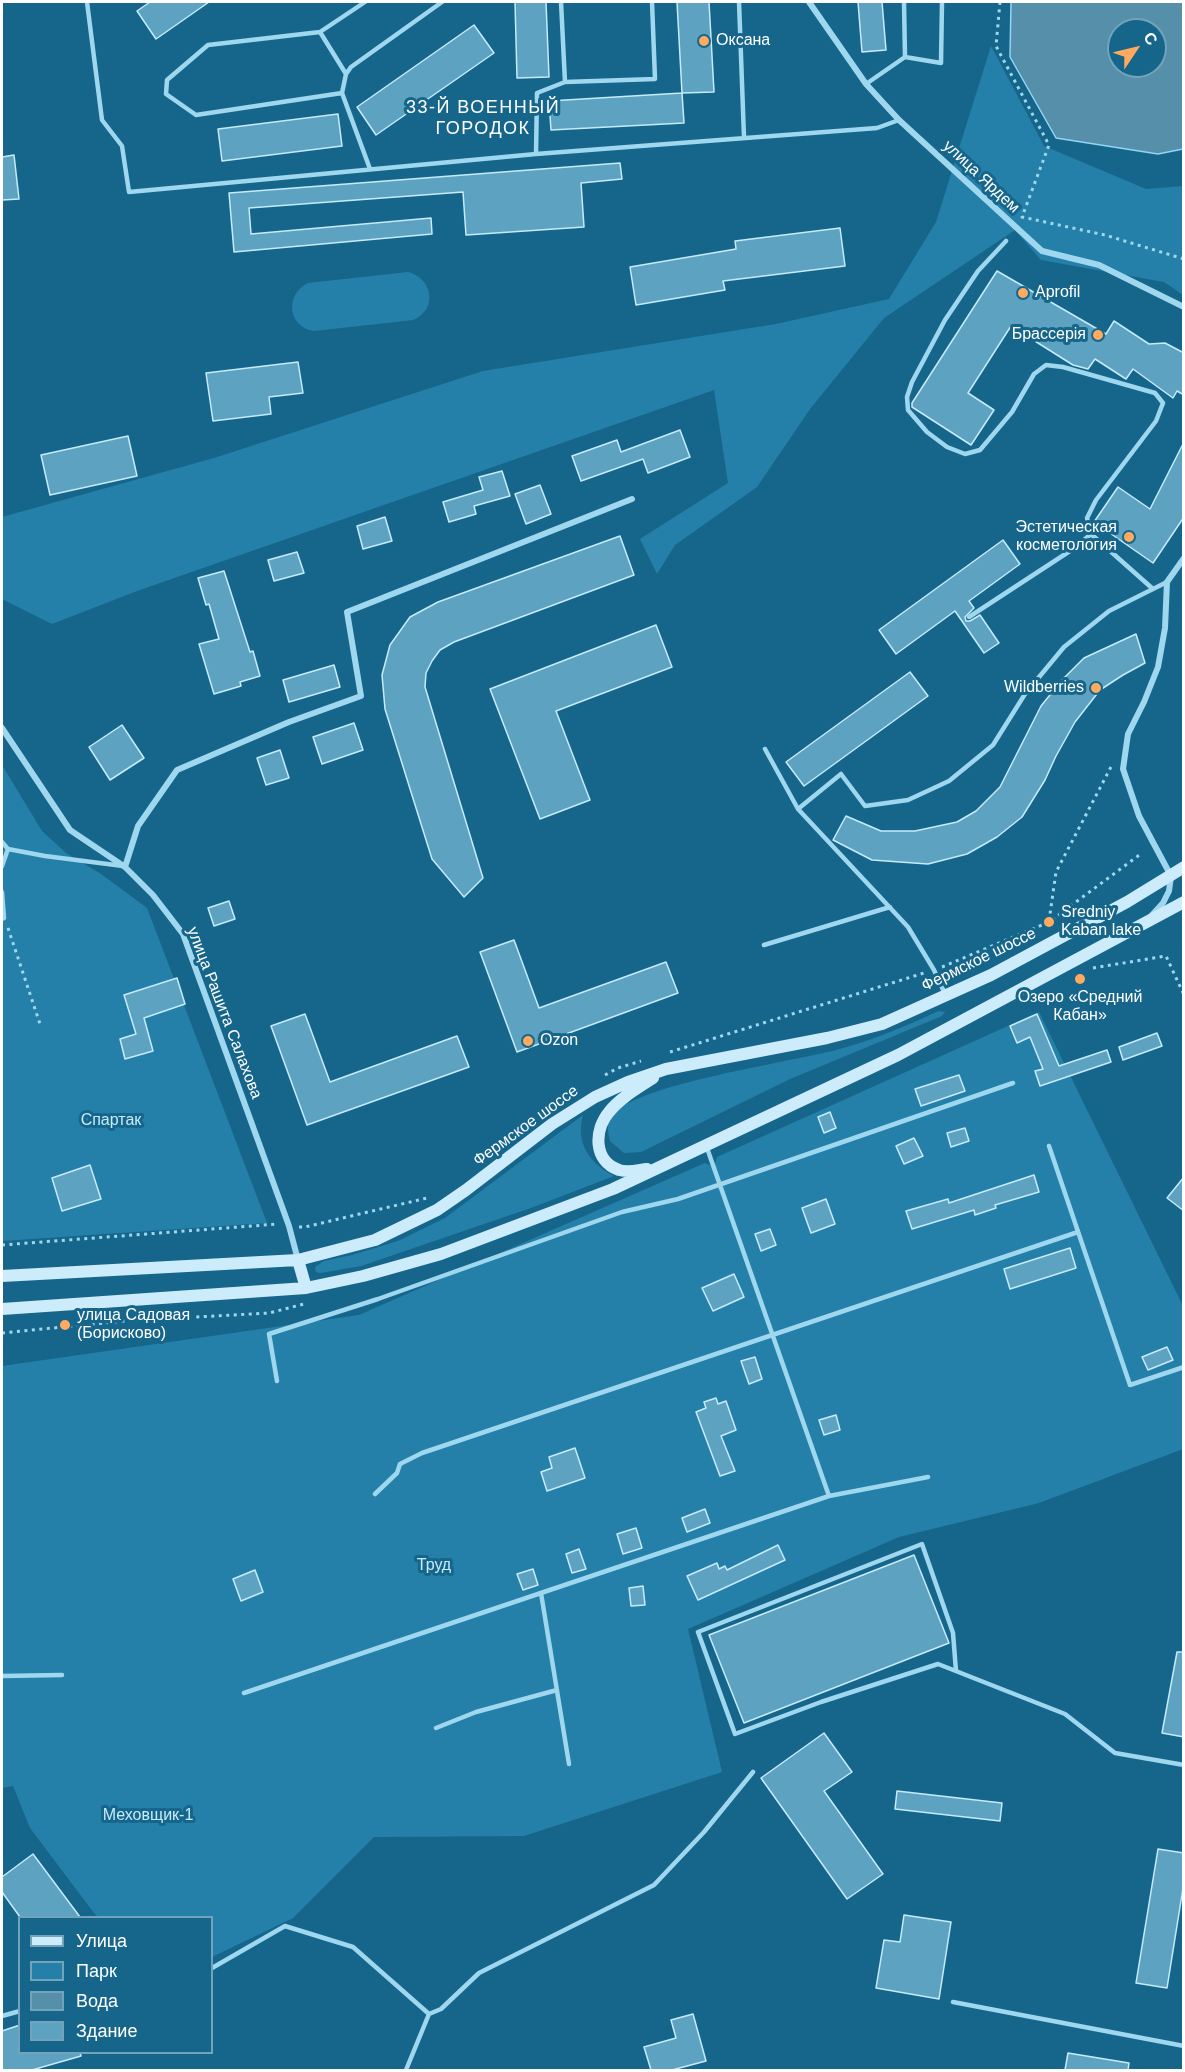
<!DOCTYPE html>
<meta charset="utf-8">
<style>
body{margin:0}
#map{position:relative;width:1185px;height:2072px;overflow:hidden;background:#16668c;font-family:Arial,sans-serif}
canvas{display:block}
.frame{position:absolute;inset:0;border:3px solid #fff;pointer-events:none}
.legend{position:absolute;left:18px;top:1916px;width:195px;height:138px;box-sizing:border-box;background:#16668c;border:2px solid #73a3ba;margin:0;padding:8px 10px;list-style:none;font-size:18px;color:#fff}
.legend li{display:flex;align-items:center;gap:12px;height:30px}
.legend b{width:30px;border:2px solid #73a3ba}
.north{position:absolute;left:1107px;top:18px;width:60px;height:60px;box-sizing:border-box;background:#16668c;border:2px solid #73a3ba;border-radius:50%;rotate:55deg;font-size:16px;font-weight:700;line-height:24px;text-align:center;color:#fff}
.north::after{content:'';display:block;margin:auto;width:21px;height:27px;background:#ffaa5e;clip-path:polygon(50% 0,100% 100%,50% 72%,0 100%)}
</style>
<div id="map">
<canvas width="1185" height="2072"></canvas>
<div class="frame"></div>
<ul class="legend">
<li><b style="height:8px;background:#cdecfb"></b>Улица</li>
<li><b style="height:16px;background:#2580a9"></b>Парк</li>
<li><b style="height:16px;background:#568faa"></b>Вода</li>
<li><b style="height:16px;background:#5da2c1"></b>Здание</li>
</ul>
<div class="north">С</div>
</div>
<script>
const context = document.querySelector('canvas').getContext('2d');
context.lineJoin = 'round';
function fillPath(path, color) { context.fillStyle = color; context.fill(path, 'evenodd'); }
function stroke(path, color, width, dash) { context.strokeStyle = color; context.lineWidth = width; context.lineCap = dash ? 'butt' : 'round'; context.setLineDash(dash || []); context.stroke(path); }
function write(font, color, halo, rows, align = 'center') {
  context.font = font + ' Arial,sans-serif'; context.lineWidth = 6; context.setLineDash([]); context.textBaseline = 'middle'; context.strokeStyle = halo; context.fillStyle = color; for (const [text, x, y, turn = 0] of rows) {
    context.save(); context.translate(x, y); context.rotate((+turn || 0) * Math.PI / 180); context.textAlign = isNaN(turn) ? turn : align; if (halo) context.strokeText(text, 0, 0); context.fillText(text, 0, 0); context.restore();
  }
}
fillPath(new Path2D(`
 M991,46L1044,146L1146,189L1183,186V295L1164,282L1041,260L1015,230L884,318L810,409L757,487L675,545L657,574L640,539L728,483L714,390L137,591L52,624L2,599V517L214,458L483,371L776,324L889,299L936,222Z
 M408,272C433,278 438,310 413,320L314,331C287,327 285,294 308,283Z
 M2,765L42,831L66,853L101,874L147,908L267,1223L2,1241Z
 M939,1011L945,1012L942,1016L790,1079L641,1152L624,1153L610,1141C608,1133 606,1122 612,1115C637,1084 791,1062 836,1050C871,1041 906,1026 939,1011Z
 M1039,1012L1183,1306V1449L1039,1503L899,1537L688,1629L722,1772L524,1836L374,1837L293,1918L212,1957V1918L98,1917L94,1913L30,1828L13,1786L2,1788V1366L359,1315L705,1163L714,1167L717,1157Z
 M583,1115C575,1143 590,1164 614,1176L531,1208L361,1266L321,1273L316,1272L315,1267L324,1261L352,1255L398,1241L445,1218Z`), '#2580a9');
const water = new Path2D(`
 M1011,2H1183V149L1158,154L1056,138L1010,57ZM1119,30H1155V66H1119Z`);
fillPath(water, '#568faa');
stroke(water, '#91d6f2', 1.5);
const building = new Path2D(`
 M150,2H209L156,39L137,11Z
 M515,2H546L549,77L517,78Z
 M677,2H709L714,92L682,93Z
 M858,2H882L886,50L862,52Z
 M474,25L494,53L376,135L357,107Z
 M682,93L684,123L551,130L549,101Z
 M338,114L342,146L222,161L218,129Z
 M14,155L19,199L2,200V157Z
 M620,163L622,179L581,183L584,227L466,235L463,192L249,208L251,234L431,218L432,234L234,252L229,193Z
 M840,228L845,266L723,281L725,290L636,305L630,267L736,249L735,241Z
 M997,271L1106,334L1114,321L1149,344L1165,343L1184,353V395L1177,391L1173,398L1133,369L1126,379L1095,359L1088,369L1073,365L1011,326L968,393L994,410L971,445L912,407V403Z
 M298,362L303,393L269,397L271,414L213,421L206,373Z
 M680,430L690,457L648,473L643,459L581,481L572,456L617,440L621,452Z
 M128,436L137,476L50,495L41,455Z
 M1184,442V517L1153,563L1094,522L1118,487L1150,509Z
 M502,471L510,496L474,506L476,514L449,522L443,502L483,490L479,477Z
 M540,485L551,514L526,524L515,494Z
 M385,517L392,541L363,549L357,526Z
 M620,536L634,575L454,642L440,650L432,661L426,673L425,687L483,878L464,897L432,859L385,709L382,675L390,645L410,617L438,602Z
 M1003,540L1020,564L969,601L974,608L965,617L966,621H970L980,615L999,643L984,653L955,611L896,654L879,630Z
 M297,552L304,573L274,581L268,560Z
 M224,571L250,652L253,651L260,676L240,682L241,686L214,694L199,644L219,639L209,604L206,605L198,578Z
 M656,625L672,667L556,711L590,800L540,819L490,689Z
 M1136,634L1145,663L1123,675L1100,690L1075,722L1056,756L1045,780L1022,817L997,837L967,854L928,864L872,860L833,840L846,816L881,831H915L957,822L976,811L1000,787L1041,706L1062,680L1084,658Z
 M334,665L340,687L289,702L283,680Z
 M910,672L928,696L804,786L786,762Z
 M354,723L363,750L322,764L313,737Z
 M122,725L144,758L110,780L89,747Z
 M280,750L289,778L266,785L257,758Z
 M229,901L235,919L214,926L208,908Z
 M514,940L539,1008L666,962L678,993L517,1052L480,952Z
 M177,978L185,1004L144,1018L153,1051L125,1059L120,1039L136,1034L124,995Z
 M305,1014L330,1082L457,1036L469,1067L307,1125L271,1026Z
 M1037,1014L1059,1066L1107,1050L1111,1062L1040,1086L1035,1071L1043,1069L1030,1037L1017,1043L1010,1026Z
 M1157,1033L1162,1046L1123,1060L1119,1047Z
 M959,1075L965,1091L921,1106L915,1089Z
 M830,1112L836,1128L824,1133L818,1117Z
 M965,1128L969,1141L951,1147L947,1133Z
 M914,1138L923,1156L904,1164L896,1146Z
 M90,1165L101,1199L62,1211L52,1178Z
 M1034,1175L1039,1192L995,1205L996,1208L975,1215L974,1210L912,1229L906,1211L948,1199L949,1203Z
 M1184,1177V1211L1167,1198Z
 M826,1199L835,1224L811,1233L802,1208Z
 M770,1229L776,1245L761,1251L755,1234Z
 M1070,1248L1076,1268L1010,1289L1004,1269Z
 M734,1274L744,1297L713,1311L702,1288Z
 M1167,1347L1173,1360L1148,1370L1142,1357Z
 M755,1357L762,1379L749,1384L741,1361Z
 M716,1398L718,1404L726,1401L736,1430L721,1436L735,1471L720,1476L696,1412L706,1408L704,1402Z
 M836,1415L840,1430L824,1435L819,1420Z
 M575,1448L585,1478L547,1491L541,1472L552,1468L549,1457Z
 M705,1509L710,1523L687,1532L682,1518Z
 M636,1528L642,1548L623,1554L617,1534Z
 M778,1545L785,1560L698,1600L687,1576L717,1563L719,1569L725,1566L727,1570Z
 M579,1549L586,1569L572,1573L566,1554Z
 M914,1555L949,1643L744,1723L709,1635Z
 M533,1569L538,1585L523,1590L517,1574Z
 M255,1570L263,1592L241,1601L233,1579Z
 M643,1586L645,1605L631,1606L629,1588Z
 M1177,1652H1184V1737L1162,1733Z
 M824,1733L852,1772L824,1791L883,1874L847,1899L761,1778Z
 M897,1791L1002,1803L1000,1821L895,1809Z
 M1158,1849L1184,1853V1882L1167,1988L1136,1983Z
 M33,1854L80,1917H20L2,1892V1877Z
 M904,1915L951,1922L939,1999L876,1988L884,1940L900,1942Z
 M693,2014L706,2061L672,2070H651L644,2047L676,2038L671,2020Z
 M20,2025V2052H80L81,2056L32,2070H2V2031Z
 M1068,2053L1129,2063L1128,2070H1065Z`);
fillPath(building, '#5da2c1');
stroke(building, '#c6ebfb', 1.5);
stroke(new Path2D(`
 M1000,2L996,46L1049,145L1022,217L1105,235L1184,259
 M1049,921L1056,872L1112,765
 M8,928L41,1027
 M942,967L1049,922L1142,853
 M1093,968L1166,956L1184,995
 M670,1052L924,973
 M605,1075L618,1068L641,1061
 M299,1227H305L427,1198
 M2,1245L278,1224
 M2,1333L125,1321L269,1313L304,1304`), '#9fd7ef', 3, [3, 4.5]);
stroke(new Path2D(`
 M87,2L102,120L122,146L129,192L536,154L877,128L899,120
 M561,2L565,82
 M739,2L744,137
 M904,2L905,57
 M320,32L365,2
 M346,74L320,32L208,45L167,80L166,94L196,115L342,93L370,169
 M866,84L905,57L941,63L942,2
 M342,93L346,74L351,67L442,2
 M536,154L537,93L565,82L655,79L652,2
 M1006,241L978,271L945,320L912,382L907,397L908,410L927,432L947,447L965,454L980,450L1012,412L1034,374L1046,365L1063,367L1155,393L1163,403L1156,421L1096,500L1087,518L1091,534
 M969,617L1073,549L1091,534L1153,589
 M765,749L798,809L908,927L934,970L945,994
 M798,809L841,774L865,806L908,800L949,781L993,745L1025,694L1064,647L1109,611L1167,582
 M2,842L8,849L45,856L123,866
 M2,866L8,849
 M2,892L4,918L2,919
 M764,945L890,907
 M1049,1146L1130,1385L1184,1367
 M707,1148L829,1496
 M277,1381L269,1334L378,1299L622,1212L678,1199L1013,1083
 M375,1494L397,1473L400,1464L422,1453L1078,1232
 M541,1593L569,1764
 M956,1671L953,1633L922,1544L698,1632L735,1734L821,1702L938,1664L1065,1714L1115,1753L1184,1765
 M2,1676L62,1675
 M244,1693L829,1496L928,1477
 M436,1728L476,1712L557,1690
 M212,1968L285,1926L353,1947L429,2014L406,2070
 M953,2002L1184,2046
 M429,2014L441,2009L479,1973L654,1885L704,1832L753,1772
 M2,2016L20,2011`), '#9fd7ef', 4.5);
stroke(new Path2D(`
 M809,2L866,84L899,120L1042,251L1099,265L1184,307
 M2,728L70,830L125,867L153,895L183,934L289,1226L298,1260
 M125,867L138,826L177,770L289,722L361,696L347,612L632,499
 M1152,915L1163,903L1169,891L1171,876L1139,816L1123,769L1128,734L1144,702L1158,667L1165,628L1167,582L1184,558`), '#9fd7ef', 6);
stroke(new Path2D(`
 M647,1169C638,1170 627,1173 619,1170C593,1161 594,1130 609,1112C620,1098 638,1088 653,1078
 M298,1260L306,1288
 M2,1276L298,1260L375,1240L437,1210L466,1190L552,1124L595,1097L628,1082L666,1069L827,1038L882,1024L991,975L1127,902L1184,867
 M2,1309L306,1288L363,1276L441,1254L613,1189L898,1055L1184,902`), '#cdecfb', 12);
for (const [x, y, r, color] of [
 [704,41,6,"#ffaa5e"],
 [1023,293,6,"#ffaa5e"],
 [1098,335,6,"#ffaa5e"],
 [1129,537,6,"#ffaa5e"],
 [1096,688,6,"#ffaa5e"],
 [1049,922,6,"#ffaa5e"],
 [1080,979,6,"#ffaa5e"],
 [528,1041,6,"#ffaa5e"],
 [65,1325,6,"#ffaa5e"]
]) { const dot = new Path2D(); dot.arc(x, y, r, 0, 2 * Math.PI); context.fillStyle = color; context.fill(dot); stroke(dot, '#16668c', 2); }
write('16px', '#fff', '#16668c', [
 ["Оксана",716,41],
 ["Aprofil",1035,293],
 ["Брассерiя",1086,335,"right"],
 ["Эстетическая",1117,528,"right"],
 ["косметология",1117,546,"right"],
 ["Wildberries",1084,688,"right"],
 ["Sredniy",1061,913],
 ["Kaban lake",1061,931],
 ["Озеро «Средний",1080,998,"center"],
 ["Кабан»",1080,1016,"center"],
 ["Ozon",540,1041],
 ["улица Садовая",77,1316],
 ["(Борисково)",77,1334]
], 'left');
write('16px', '#fff', '#16668c', [
 ["улица Ярдем",981,177,43],
 ["Фермское шоссе",979,960,-26],
 ["улица Рашита Салахова",224,1013,69],
 ["Фермское шоссе",526,1126,-36]
]);
write('16px', '#c6ebfb', '#16668c', [
 ["Спартак",111,1121],
 ["Труд",434,1566],
 ["Меховщик-1",148,1816]
]);
context.letterSpacing = '1.5px';
write('18px', '#fff', '#16668c', [
 ["33-Й ВОЕННЫЙ",483,108],
 ["ГОРОДОК",483,129]
]);
context.letterSpacing = '0px';
</script>
